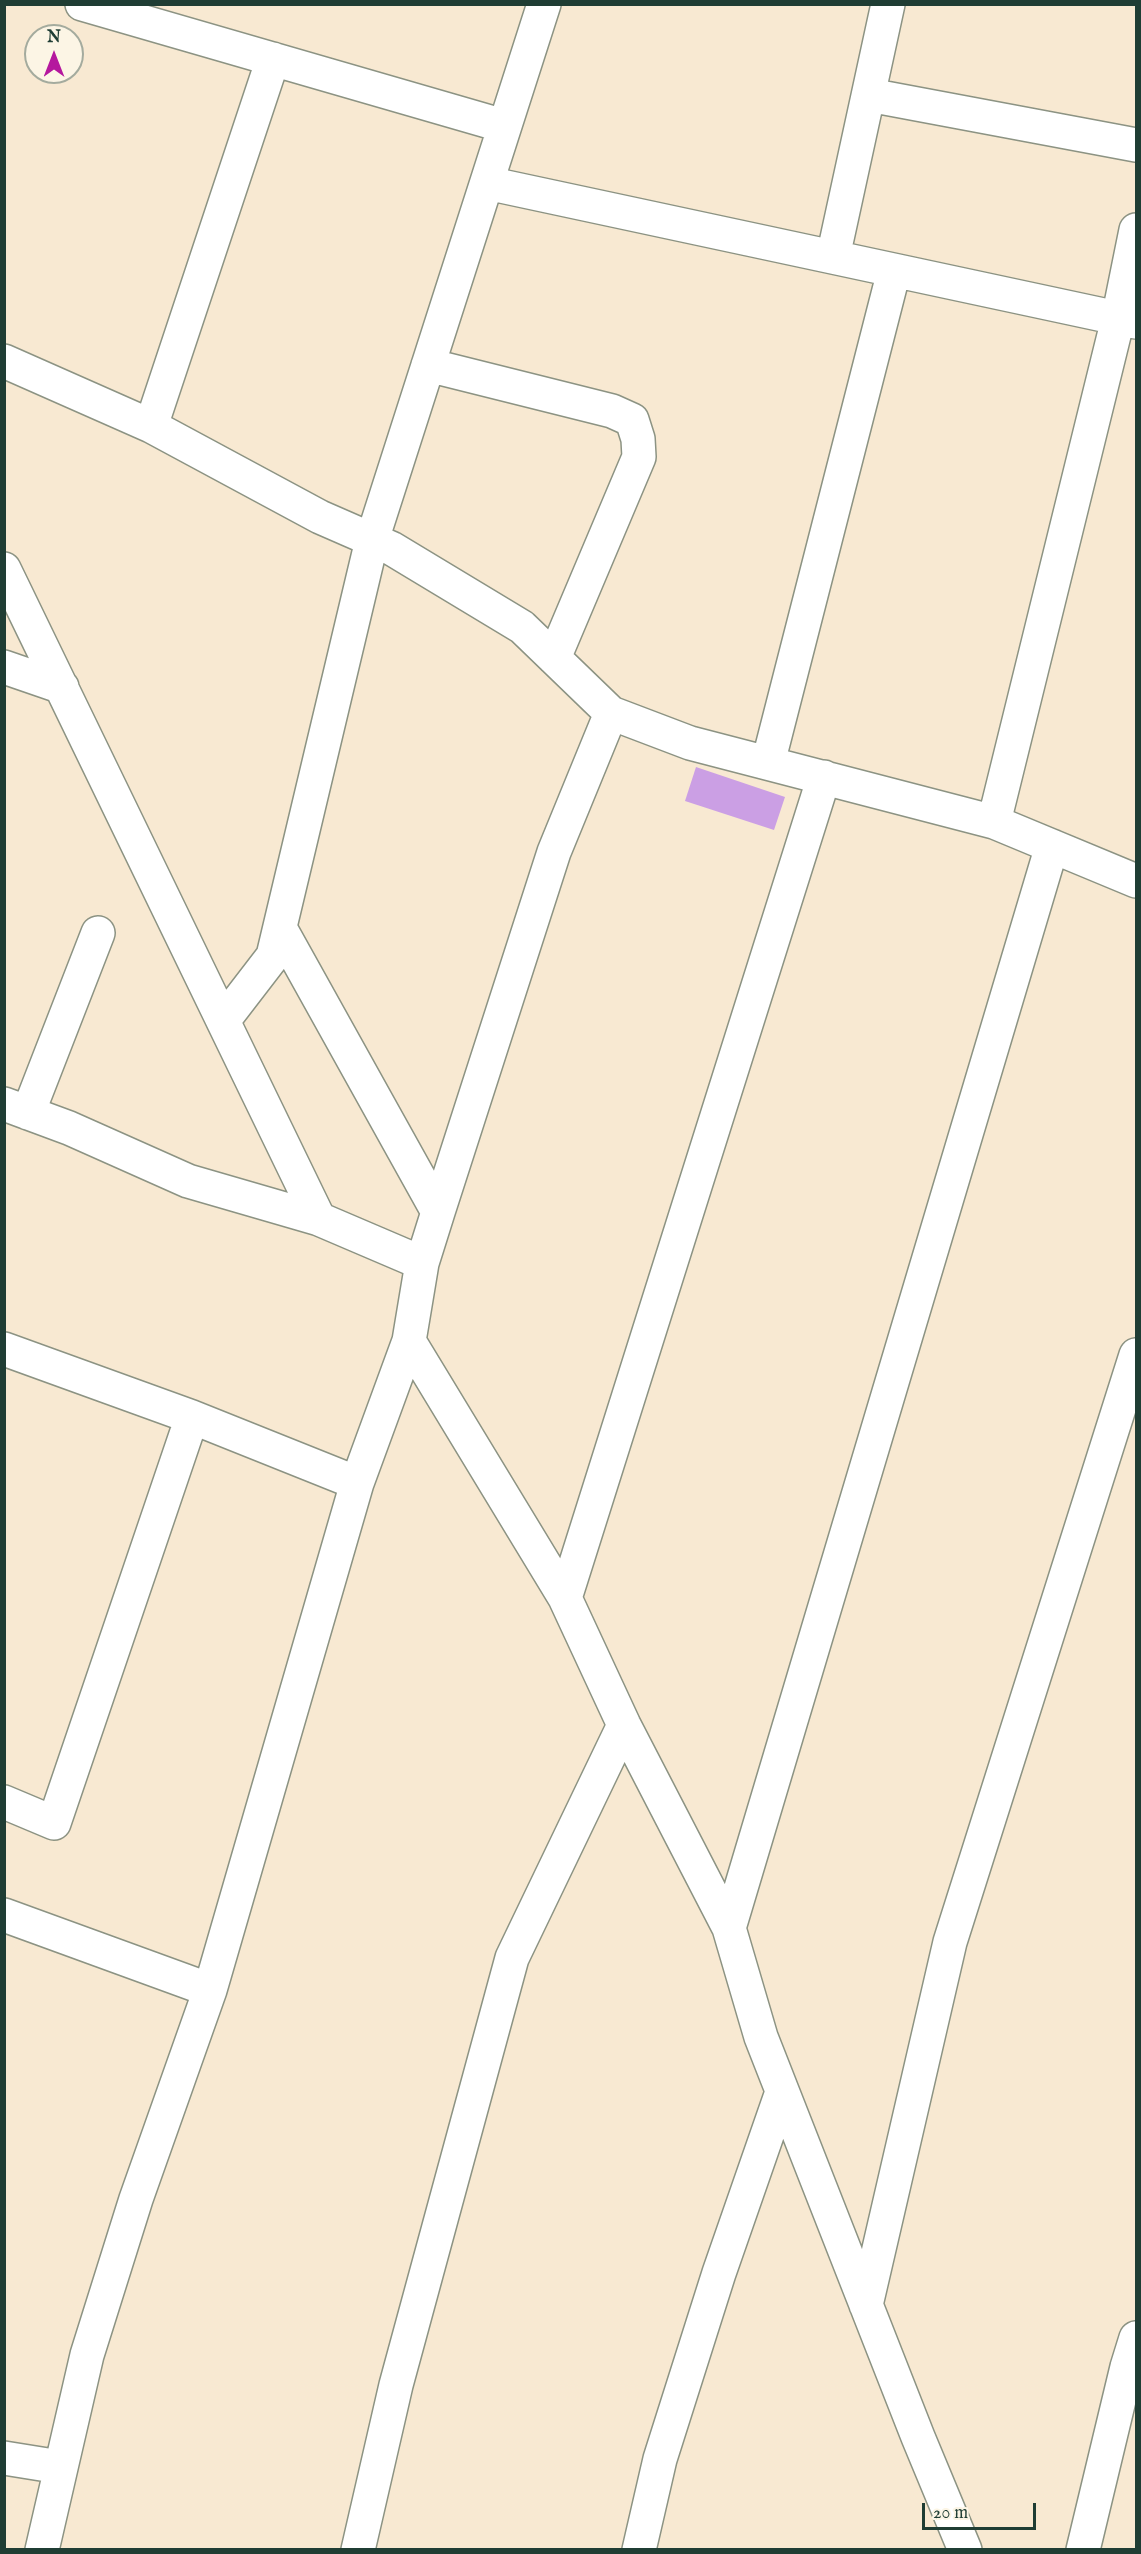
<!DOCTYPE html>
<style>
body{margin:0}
#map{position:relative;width:1141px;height:2554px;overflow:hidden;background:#f8e9d2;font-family:"IM FELL English",serif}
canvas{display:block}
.frame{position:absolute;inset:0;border:6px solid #1f3d34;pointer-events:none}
.north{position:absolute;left:24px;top:24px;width:60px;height:60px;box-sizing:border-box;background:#fcf5e5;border:2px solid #a4ab9e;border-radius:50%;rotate:0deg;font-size:16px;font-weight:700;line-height:24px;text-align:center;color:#1f3d34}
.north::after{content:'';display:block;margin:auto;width:21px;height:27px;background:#b5179e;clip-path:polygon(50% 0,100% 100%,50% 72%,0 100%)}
.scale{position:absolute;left:922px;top:2503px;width:114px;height:27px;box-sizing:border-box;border:3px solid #1f3d34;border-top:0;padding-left:8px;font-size:18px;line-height:21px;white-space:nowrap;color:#1f3d34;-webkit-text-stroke:4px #fcf5e5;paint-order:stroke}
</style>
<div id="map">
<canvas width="1141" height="2554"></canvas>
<div class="frame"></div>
<div class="north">N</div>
<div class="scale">20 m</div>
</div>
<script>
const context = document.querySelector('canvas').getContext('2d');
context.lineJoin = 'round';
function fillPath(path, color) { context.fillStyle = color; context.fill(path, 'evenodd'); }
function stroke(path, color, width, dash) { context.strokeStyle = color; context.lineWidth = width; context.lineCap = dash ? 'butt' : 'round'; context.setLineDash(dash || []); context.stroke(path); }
fillPath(new Path2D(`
 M696,767L785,797L774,830L685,801Z`), '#cb9fe4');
const street = new Path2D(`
 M82,4L504,126
 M869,95L1136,145
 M487,183L1136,322
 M833,257L888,4
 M4,361L151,426L320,517L391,548L522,627L611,713L690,743L994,822L1136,881
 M428,365L612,411L632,420L638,439L639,457L554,658
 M151,426L273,59
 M4,569L319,1219L422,1263
 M4,667L62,687
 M768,763L894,271
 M994,822L1118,319L1136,230
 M280,928L438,1212
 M223,1021L273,956L372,540L544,4
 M4,1104L69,1128L188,1181L319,1219
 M28,1113L98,933
 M409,1341L565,1598L624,1725L729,1928L761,2037L918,2437L965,2550
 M4,1349L192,1417L357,1483
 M565,1598L824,777
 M4,1802L54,1823L192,1417
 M4,1915L210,1990
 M729,1928L1052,846
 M866,2305L950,1942L1136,1355
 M4,2458L60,2467
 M42,2550L87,2355L136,2199L210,1990L357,1483L409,1341L422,1263L438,1212L554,852L611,713
 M358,2550L396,2385L512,1958L624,1725
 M639,2550L660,2459L719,2273L782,2092
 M1083,2550L1127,2367L1136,2338`);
stroke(street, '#8c9383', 36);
stroke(street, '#fff', 33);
</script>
